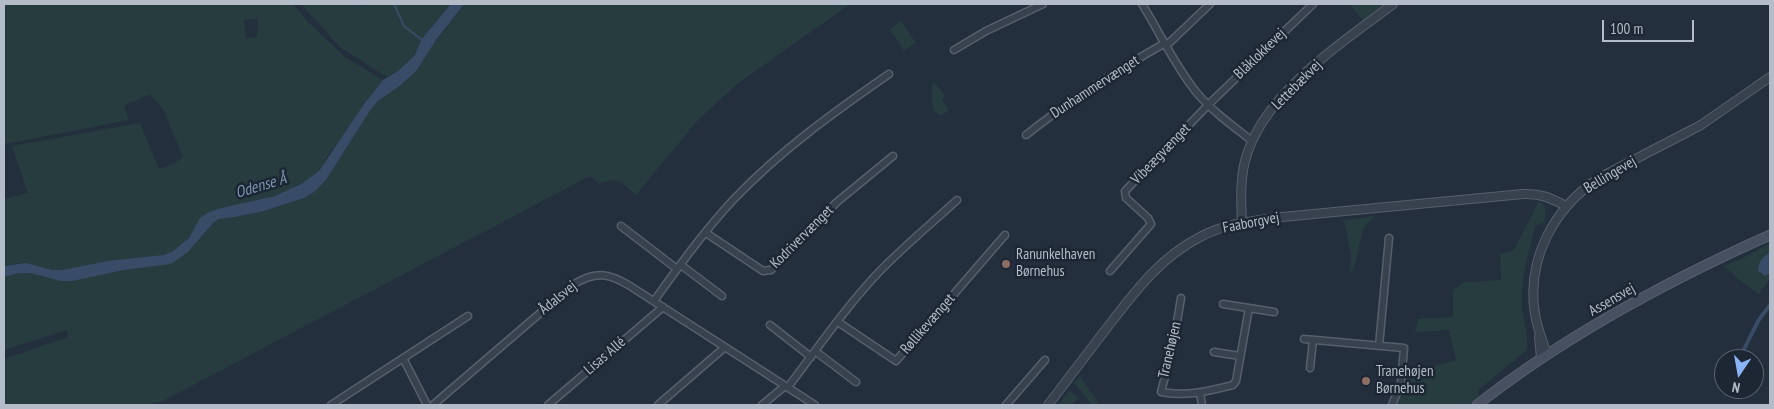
<!DOCTYPE html>
<meta charset="utf-8">
<style>
body{margin:0}
#map{position:relative;width:1774px;height:409px;overflow:hidden;background:#242f3e;font-family:"PT Sans Narrow",sans-serif}
canvas{display:block}
.frame{position:absolute;inset:0;border:5px solid #b4bcc9;pointer-events:none}
.north{position:absolute;left:1714px;top:349px;width:50px;height:50px;box-sizing:border-box;background:#1d2633;border:1px solid #59626f;border-radius:50%;rotate:192deg;font-size:14px;font-weight:700;line-height:20px;text-align:center;color:#b4bcc9}
.north::after{content:'';display:block;margin:auto;width:18px;height:22px;background:#8ab4f8;clip-path:polygon(50% 0,100% 100%,50% 72%,0 100%)}
.scale{position:absolute;left:1602px;top:20px;width:92px;height:22px;box-sizing:border-box;border:2px solid #b4bcc9;border-top:0;padding-left:6px;font-size:15px;line-height:18px;white-space:nowrap;color:#b4bcc9;-webkit-text-stroke:4px #1d2633;paint-order:stroke}
</style>
<div id="map">
<canvas width="1774" height="409"></canvas>
<div class="frame"></div>
<div class="north">N</div>
<div class="scale">100 m</div>
</div>
<script>
const context = document.querySelector('canvas').getContext('2d');
context.lineJoin = 'round';
function fillPath(path, color) { context.fillStyle = color; context.fill(path, 'evenodd'); }
function stroke(path, color, width, dash) { context.strokeStyle = color; context.lineWidth = width; context.lineCap = dash ? 'butt' : 'round'; context.setLineDash(dash || []); context.stroke(path); }
function write(font, color, halo, rows, align = 'center') {
  context.font = font + ' "PT Sans Narrow",sans-serif'; context.lineWidth = 5; context.setLineDash([]); context.textBaseline = 'middle'; context.strokeStyle = halo; context.fillStyle = color; for (const [text, x, y, turn = 0] of rows) {
    context.save(); context.translate(x, y); context.rotate((+turn || 0) * Math.PI / 180); context.textAlign = isNaN(turn) ? turn : align; if (halo) context.strokeText(text, 0, 0); context.fillText(text, 0, 0); context.restore();
  }
}
fillPath(new Path2D(`
 M4,4H293L307,21L345,57L383,80L364,104L343,135L328,155L319,171L310,178L287,192L275,196L221,208L193,232L189,238L173,251L164,255L155,257L93,264L62,270H52L18,263L4,266V199L28,193L12,146L140,123L159,169L173,164L183,157L163,109L150,94L124,106L129,120L11,143H4ZM258,19L257,37L246,38L244,20Z
 M301,4H355L356,5L360,4L362,6L367,4H451L421,40L415,55L398,71L387,77L341,48Z
 M464,4H850L736,85L698,120L636,195C623,184 618,175 600,184L590,176L161,402L142,405H4V359L68,337L67,330L4,350V277L19,273H30L52,278L73,281L124,270L148,267L188,252L214,222L219,219L235,217L264,211L304,198L314,192L326,180L371,109L378,101L401,85L417,70L436,40Z
 M1350,4H1386L1363,21Z
 M901,21L916,43L904,51L890,29Z
 M934,82L945,96L942,100L949,110L941,116L933,110L934,108L932,105V85Z
 M1539,201L1545,207V222L1535,226C1529,252 1520,281 1522,307C1524,322 1528,335 1527,350L1478,390L1479,397L1468,405H1397L1408,373L1456,360L1449,330L1415,332L1418,319L1453,317V290L1464,282L1501,280L1500,254L1514,250Z
 M1375,216L1366,225L1363,230L1354,268L1349,274L1351,256L1344,220Z
 M1770,243V253L1767,254L1760,274L1765,276L1770,273V278L1759,294L1743,283L1724,266L1745,257Z
 M1080,376L1100,405H1092L1074,383Z
 M1069,391L1079,398L1071,405H1058Z`), '#263c3f');
fillPath(new Path2D(`
 M451,4H464L436,40L417,70L401,85L378,101L371,109L326,180L314,192L304,198L264,211L235,217L219,219L214,222L188,252L171,264L124,270L73,281H61L30,273H19L4,277V266L26,263L52,270H62L108,261L164,255L173,251L189,238L200,218L209,212L221,208L275,196L301,184L319,171L364,104L383,80L398,71L415,55L421,40Z
 M1770,253V273L1765,276L1758,271C1758,263 1762,256 1770,253Z
 M1770,302V308L1761,320L1741,359H1737L1757,319Z`), '#394c67');
stroke(new Path2D(`
 M394,4L404,26L422,40`), '#394c67', 2);
const minor = new Path2D(`
 M1142,4C1160,33 1175,66 1197,93C1213,112 1233,126 1252,141
 M1167,45L1210,4
 M954,50L986,31L1043,4
 M1026,135C1070,100 1116,71 1165,43
 M621,226L677,269
 M706,233L763,271L771,270L837,202L893,156
 M681,265L722,296
 M1110,271L1151,224L1148,218L1126,198L1125,191L1208,105L1313,4
 M1181,298L1173,346L1161,392C1186,397 1209,391 1233,385L1236,381L1249,308
 M654,301C679,266 705,230 734,199C781,150 834,112 889,74
 M1223,304L1274,312
 M838,322L896,361L1005,235
 M770,325L811,357
 M1304,339L1404,348L1401,383L1392,405
 M1379,346L1389,238
 M815,351L856,382
 M1214,352L1240,356
 M403,358L427,405
 M1310,368L1313,340
 M788,387C817,349 845,308 878,273C903,247 931,224 957,200
 M1200,393L1202,405
 M331,405L468,316
 M433,405L574,284C596,271 609,273 630,286L815,405
 M548,405L663,307
 M658,405L725,347
 M762,405L785,386
 M1006,405L1045,360`);
const tertiary = new Path2D(`
 M1242,222C1241,201 1240,181 1245,161C1262,94 1341,44 1393,4
 M1539,337L1541,358
 M1547,355C1543,341 1537,328 1535,314C1526,259 1554,208 1599,178L1701,125L1770,77
 M1048,405C1067,380 1086,355 1106,329C1134,293 1159,258 1200,237C1226,223 1254,221 1282,217L1523,194C1540,193 1551,198 1566,206`);
const secondary = new Path2D(`
 M1477,405C1566,335 1667,281 1770,235`);
stroke(minor, '#565f6c', 9);
stroke(tertiary, '#565f6c', 10);
stroke(secondary, '#565f6c', 11);
stroke(minor, '#38414e', 6);
stroke(tertiary, '#38414e', 8);
stroke(secondary, '#465061', 9);
for (const [x, y, r, color] of [
 [1006,264,5,"#8d6e63"],
 [1366,381,5,"#8d6e63"]
]) { const dot = new Path2D(); dot.arc(x, y, r, 0, 2 * Math.PI); context.fillStyle = color; context.fill(dot); stroke(dot, '#1d2633', 2); }
write('15px', '#b4bcc9', '#1d2633', [
 ["Blåklokkevej",1260,54,-44],
 ["Lettebækvej",1297,85,-45],
 ["Dunhammervænget",1095,87,-33],
 ["Vibeægvænget",1161,154,-46],
 ["Bellingevej",1610,175,-31],
 ["Faaborgvej",1251,223,-11],
 ["Kodrivervænget",802,237,-45],
 ["Ådalsvej",558,298,-39],
 ["Assensvej",1612,300,-30],
 ["Røllikevænget",928,324,-49],
 ["Tranehøjen",1170,350,-77],
 ["Lisas Allé",605,356,-41]
]);
write('15px', '#b4bcc9', '#1d2633', [
 ["Ranunkelhaven",1016,255],
 ["Børnehus",1016,272],
 ["Tranehøjen",1376,372],
 ["Børnehus",1376,389]
], 'left');
write('italic 16px', '#7c92b1', '#1d2633', [
 ["Odense Å",261,186,-17]
]);
</script>
